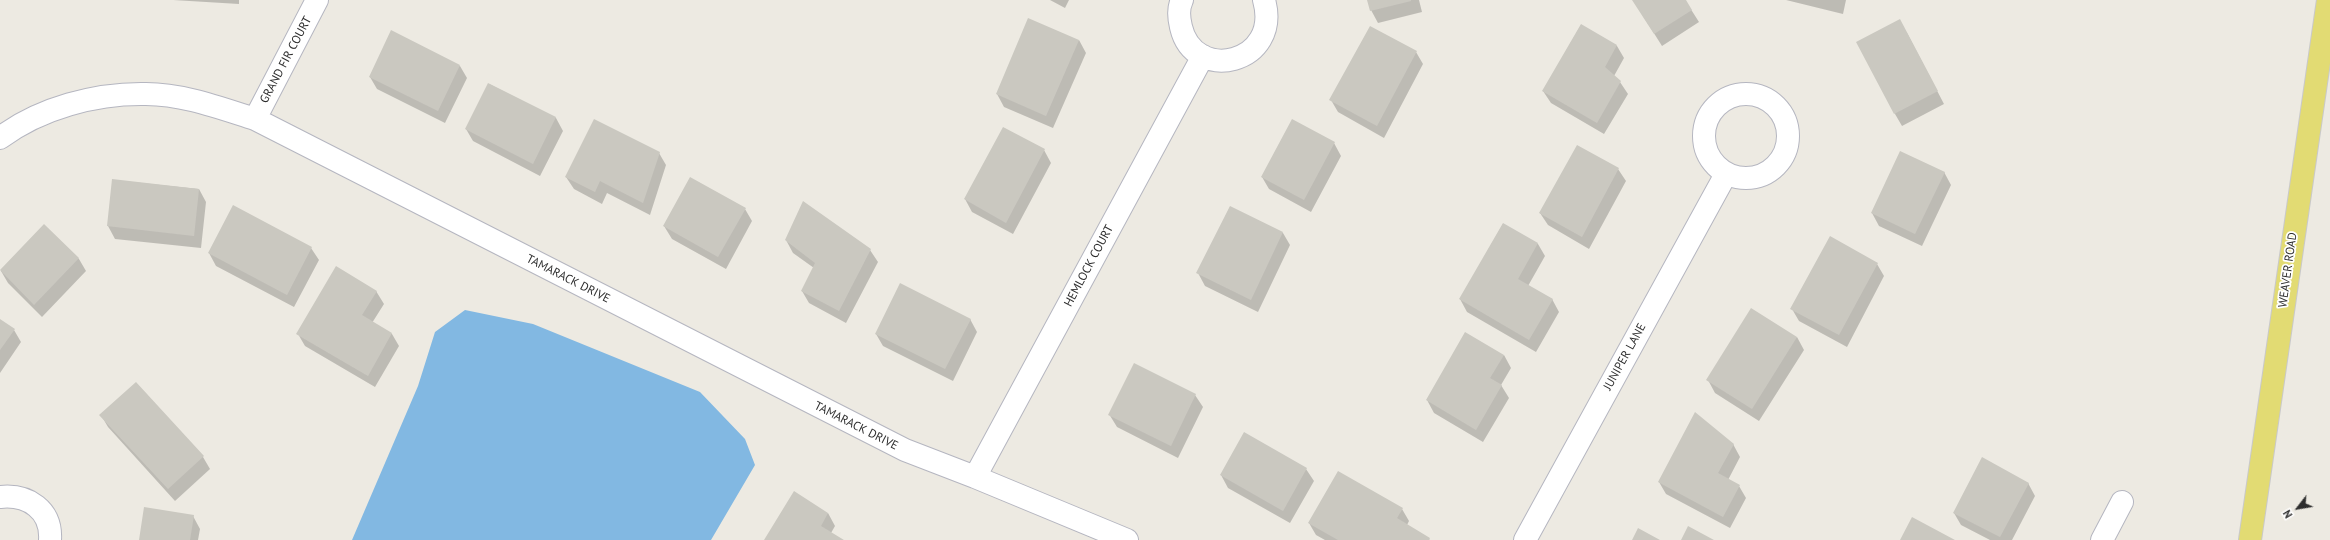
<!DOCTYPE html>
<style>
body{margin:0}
#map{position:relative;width:2330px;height:540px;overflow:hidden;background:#edeae2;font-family:"PT Sans",sans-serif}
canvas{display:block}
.north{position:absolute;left:2278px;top:488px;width:40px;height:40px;-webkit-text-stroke:3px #fff;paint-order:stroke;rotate:239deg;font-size:11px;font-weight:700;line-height:16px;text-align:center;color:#2e2e2e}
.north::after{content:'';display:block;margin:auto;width:14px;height:18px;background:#2e2e2e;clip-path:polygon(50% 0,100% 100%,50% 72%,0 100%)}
</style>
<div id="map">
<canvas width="2330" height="540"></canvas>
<div class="north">N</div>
</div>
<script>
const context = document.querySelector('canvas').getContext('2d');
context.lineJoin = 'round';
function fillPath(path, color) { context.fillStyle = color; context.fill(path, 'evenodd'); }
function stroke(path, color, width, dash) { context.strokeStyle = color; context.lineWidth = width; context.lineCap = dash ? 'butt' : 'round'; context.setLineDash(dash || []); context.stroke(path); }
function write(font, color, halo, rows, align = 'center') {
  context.font = font + ' "PT Sans",sans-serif'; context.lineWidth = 3.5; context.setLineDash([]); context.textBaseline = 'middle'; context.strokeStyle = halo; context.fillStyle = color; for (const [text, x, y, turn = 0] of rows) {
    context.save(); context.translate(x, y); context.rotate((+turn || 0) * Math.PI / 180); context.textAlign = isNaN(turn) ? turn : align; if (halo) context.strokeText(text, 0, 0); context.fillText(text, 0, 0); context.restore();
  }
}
fillPath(new Path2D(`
 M465,310L533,324L700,392L745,439L755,465L711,540H352L418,386L435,332Z`), '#82b8e2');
fillPath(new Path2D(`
 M173,0H239V4Z
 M1050,0H1069L1065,8Z
 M1368,0H1419L1422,12L1378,23L1371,10Z
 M1633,0H1685L1699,22L1662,46Z
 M1786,0H1846L1843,14Z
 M1581,25L1617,46L1624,58L1614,76L1620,82L1628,94L1604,134L1551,103L1543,91Z
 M1907,33L1944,104L1902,126L1895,114Z
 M1079,40L1086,53L1053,128L1004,107L997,94Z
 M1416,52L1423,64L1384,138L1338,112L1331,100Z
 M460,66L467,78L445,123L377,89L370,77Z
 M489,84L556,118L563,131L540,176L473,141L466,129Z
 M1004,128L1044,150L1051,163L1013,234L972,212L965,199Z
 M1334,143L1341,156L1311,212L1269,189L1262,177Z
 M659,153L666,165L650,215L607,193L602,204L574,189L566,177Z
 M1618,169L1626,181L1589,249L1548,225L1540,213Z
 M1944,172L1951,185L1922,246L1879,226L1872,213Z
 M113,180L199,189L206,202L201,248L115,239L108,226Z
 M1230,207L1283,233L1290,245L1258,312L1205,286L1198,273Z
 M745,209L752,221L726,269L672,239L664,226Z
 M1503,224L1538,244L1545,256L1528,286L1552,299L1559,312L1536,352L1467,312L1460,299Z
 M44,225L79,259L86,271L42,317L8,283L1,271Z
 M786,240L870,250L878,262L846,323L809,303L802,291L814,268L793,253Z
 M311,248L319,260L294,307L216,266L209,253Z
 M1877,264L1884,276L1847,347L1799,321L1792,309Z
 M376,291L384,304L372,323L392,334L399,346L375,387L305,346L298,334Z
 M970,319L977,332L953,381L883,346L876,334Z
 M0,320L14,330L21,342L0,373Z
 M1797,337L1804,350L1759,421L1715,393L1708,380Z
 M1504,355L1511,368L1501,385L1509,398L1483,442L1434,413L1427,400Z
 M136,383L203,457L210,469L175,501L108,427L101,415Z
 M1195,395L1203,407L1178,458L1117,427L1109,414Z
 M1733,444L1740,457L1728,480L1739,486L1746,498L1730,528L1666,494L1659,482Z
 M1306,469L1314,481L1290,523L1228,488L1221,475Z
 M2028,483L2035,496L2012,540H1990L1961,525L1954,513Z
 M1402,509L1409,521L1407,525L1430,540H1325L1316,535L1309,523Z
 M828,513L835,526L831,533L842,540H765Z
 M193,516L200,529L198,540H140Z`), '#0003');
fillPath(new Path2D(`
 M1367,0H1411V1L1370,11Z
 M1632,0H1686L1692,10L1654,34Z
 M1028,18L1079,40L1046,116L996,94Z
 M1900,19L1938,91L1894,114L1856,42Z
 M1581,24L1617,45L1605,67L1621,81L1597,123L1542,91Z
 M1370,26L1417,51L1377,126L1329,100Z
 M391,30L460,65L438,111L369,77Z
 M488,83L556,117L533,164L465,129Z
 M594,119L660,152L643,203L600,181L595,192L565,177Z
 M1292,119L1335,142L1304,200L1261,177Z
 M1003,127L1045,149L1006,223L964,199Z
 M1577,145L1619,168L1582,237L1539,213Z
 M1900,151L1945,172L1915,234L1871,213Z
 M690,177L746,208L718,257L663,226Z
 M112,179L199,189L194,236L107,226Z
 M803,201L871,249L839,311L801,291L815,263L785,240Z
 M233,205L312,247L287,295L208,253Z
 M1230,206L1283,232L1251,300L1196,273Z
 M1503,223L1538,243L1518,279L1553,299L1529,340L1459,299Z
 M44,224L79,258L34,305L0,270Z
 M1830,236L1878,263L1839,335L1790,309Z
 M336,266L377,291L362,315L392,333L368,376L296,334Z
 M900,283L971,319L945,369L875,334Z
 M1751,308L1797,337L1752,409L1706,380Z
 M0,319L15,329L0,350Z
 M1465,332L1504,355L1490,378L1502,385L1476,430L1426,400Z
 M1134,363L1196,394L1171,446L1108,415Z
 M136,382L204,456L168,489L99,415Z
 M1695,412L1734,444L1718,473L1740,485L1723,517L1658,482Z
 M1244,432L1307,468L1283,511L1220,475Z
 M1982,457L2029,483L2000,537L1953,513Z
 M1338,471L1403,508L1397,518L1430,538L1429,540H1338L1308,523Z
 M794,491L828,513L821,526L844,540H764Z
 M144,507L194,515L190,540H139Z
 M1912,517L1955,540H1900Z
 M1688,526L1714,540H1681Z
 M1638,528L1660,540H1632Z`), '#cac8c0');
const minor = new Path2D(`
 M1182,0C1178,8 1179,19 1181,27C1194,84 1282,64 1264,0
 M1704 136a42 42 0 1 1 84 0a42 42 0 1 1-84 0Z
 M255,119L317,0
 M0,138C40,108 96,93 146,94C183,94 220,108 255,119L905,450L975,477L1127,540
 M975,477L1203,56
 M0,497C28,494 52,510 50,540
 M1525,540L1726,174
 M2102,540L2122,502`);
const major = new Path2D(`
 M2250,540L2328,0`);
stroke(minor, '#b5b6c0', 24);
stroke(major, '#c9c9c9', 24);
stroke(minor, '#fff', 22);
stroke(major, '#e2db73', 22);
write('12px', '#2e2e2e', '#fff', [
 ["GRAND FIR COURT",286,60,-62],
 ["HEMLOCK COURT",1089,266,-62],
 ["WEAVER ROAD",2288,270,-82],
 ["TAMARACK DRIVE",568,279,27],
 ["JUNIPER LANE",1625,357,-61],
 ["TAMARACK DRIVE",856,426,27]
]);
</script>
